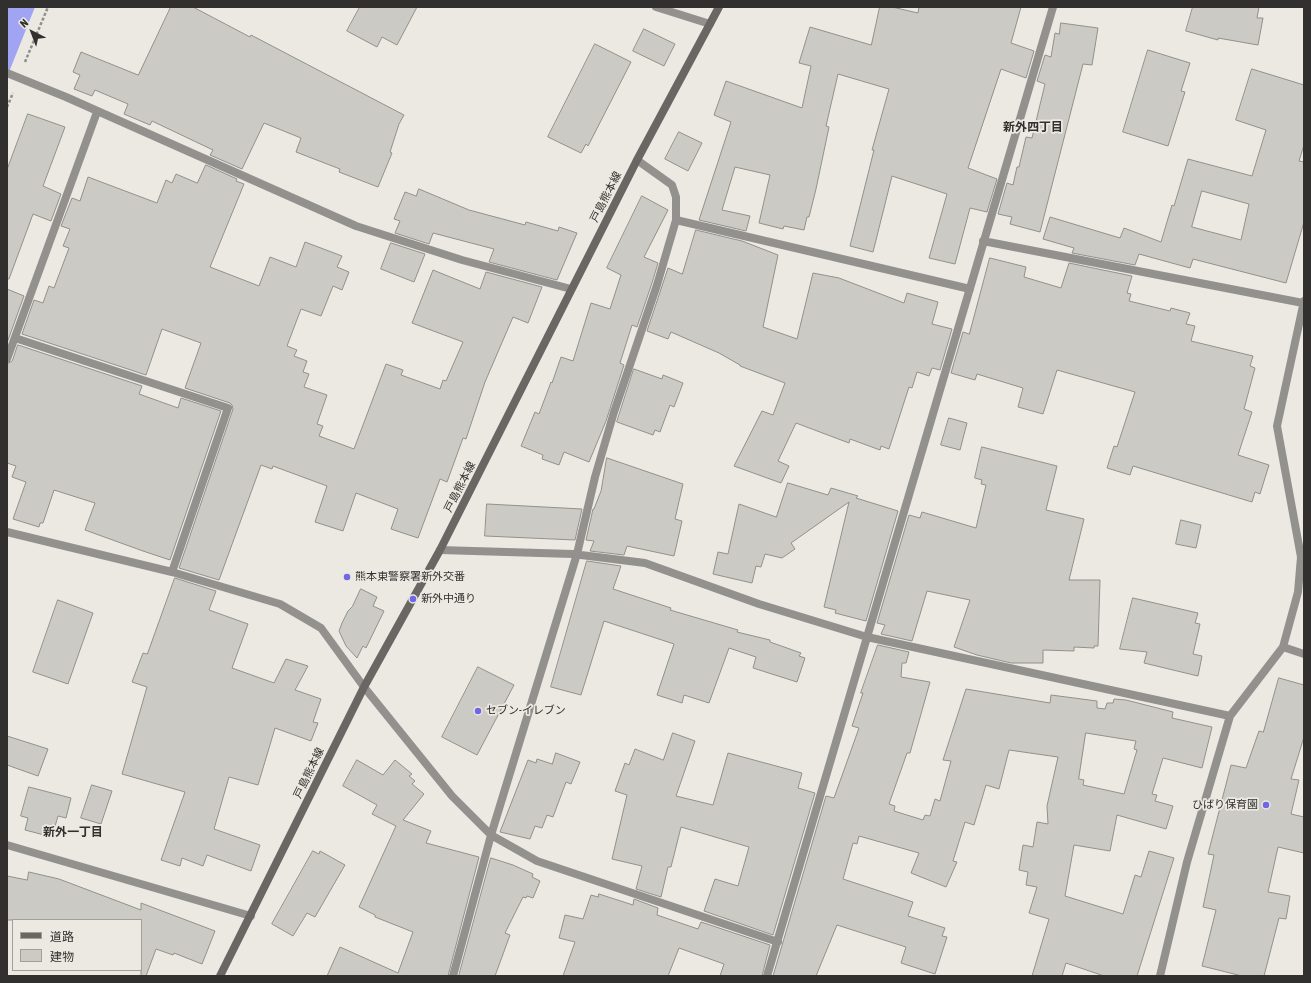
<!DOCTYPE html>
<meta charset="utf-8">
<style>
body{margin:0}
#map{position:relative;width:1311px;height:983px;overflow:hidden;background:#ebe9e2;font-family:"Asap Condensed","Noto Sans JP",sans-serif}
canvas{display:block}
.frame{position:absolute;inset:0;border:8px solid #31302e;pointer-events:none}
.legend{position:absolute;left:12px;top:919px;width:130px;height:52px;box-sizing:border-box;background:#ebe9e2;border:1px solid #a19f9a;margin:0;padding:5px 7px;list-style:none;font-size:12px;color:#31302e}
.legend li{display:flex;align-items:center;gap:8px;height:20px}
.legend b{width:20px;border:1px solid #a19f9a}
.north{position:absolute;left:12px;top:12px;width:40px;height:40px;-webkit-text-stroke:3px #ebe9e2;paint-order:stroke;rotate:318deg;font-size:11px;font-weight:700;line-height:16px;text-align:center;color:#31302e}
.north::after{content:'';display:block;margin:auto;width:14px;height:18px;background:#31302e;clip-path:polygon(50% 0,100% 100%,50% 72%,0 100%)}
</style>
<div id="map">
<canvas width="1311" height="983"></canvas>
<div class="frame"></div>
<ul class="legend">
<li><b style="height:5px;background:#696763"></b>道路</li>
<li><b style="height:11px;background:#cccac4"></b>建物</li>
</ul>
<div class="north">N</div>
</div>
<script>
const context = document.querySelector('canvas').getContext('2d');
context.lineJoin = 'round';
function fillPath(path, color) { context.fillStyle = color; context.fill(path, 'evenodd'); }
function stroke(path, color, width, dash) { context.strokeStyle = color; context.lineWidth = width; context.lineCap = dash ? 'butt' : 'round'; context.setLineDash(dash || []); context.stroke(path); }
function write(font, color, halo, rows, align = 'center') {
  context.font = font + ' "Asap Condensed","Noto Sans JP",sans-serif'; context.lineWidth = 3.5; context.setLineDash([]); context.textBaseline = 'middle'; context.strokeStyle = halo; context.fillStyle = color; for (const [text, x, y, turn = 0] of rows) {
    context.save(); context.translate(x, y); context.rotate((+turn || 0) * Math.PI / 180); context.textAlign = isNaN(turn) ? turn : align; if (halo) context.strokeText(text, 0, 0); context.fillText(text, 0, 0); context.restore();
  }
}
fillPath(new Path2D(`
 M7,7H35L7,77Z`), '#a1a3f3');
const building = new Path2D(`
 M171,7H193L250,37L251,35L404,115L399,124L390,152L392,153L378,187L339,172L340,169L296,152L301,138L264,123L242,169L210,155L213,150L152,121L150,125L124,114L128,104L95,90L92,96L74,89L80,75L73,72L81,52L138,75Z
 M360,7H417L397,45L382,37L377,47L347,31Z
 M880,7H892L918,13L919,7H1021L1011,43L1034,51L1026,78L1001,69L968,168L997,179L987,212L970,208L955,264L929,258L947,194L892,176L873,252L850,246L874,150H872L889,89L838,74L826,126L829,127L816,189L809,217H807L804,230L784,226L783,229L759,223L770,175L735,167L722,210L750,216L746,231L699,220L731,122L714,115L726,81L802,108L811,66L799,63L810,27L871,45Z
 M1193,7H1259L1257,18H1263L1258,45L1218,38V40L1186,31Z
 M1061,23L1098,28L1092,65L1083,64L1040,232L1010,224L1012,217L998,214L1007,183L1013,185L1017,167H1019L1026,137L1032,138L1045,84L1037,81L1045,55L1051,57L1055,33L1059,34Z
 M644,29L675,44L664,66L633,51Z
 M595,44L631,62L588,146L586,144L581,153L548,137Z
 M1148,50L1190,63L1181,91L1185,92L1168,146L1123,132Z
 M1252,69L1304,85V145L1299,161L1304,162V222L1286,283L1193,259L1190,268L1139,254L1135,265L1072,253L1074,248L1043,239L1050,217L1120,238L1124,228L1161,242L1172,205L1174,206L1188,159L1252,176L1266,130L1236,120ZM1202,191L1249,204L1241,240L1192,227Z
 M28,114L65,127L43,186L61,194L51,221L33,214L9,279H7V170Z
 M679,132L702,143L688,171L665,159Z
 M206,165L237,179L236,181L244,184L210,267L259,286L270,257L296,267L305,242L342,256L337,267L349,272L342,290L333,286L321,316L301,309L287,346L297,350L294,356L307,361L303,372L309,374L304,387L327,395L317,424L323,426L319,436L354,449L386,364L403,370L401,375L440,389L443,380L446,381L463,342L412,323L433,270L480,289L486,272L542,287L528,323L513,317L485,382L466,439L463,438L447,482L440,479L418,538L391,529L398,509L356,493L343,531L315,522L327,486L273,466L272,469L261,465L219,580L179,568L233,409L232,405L230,403L185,388L201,343L162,329L146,375L22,334L34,300L43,303L49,286L54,288L69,248L63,246L70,229L61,226L72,198L80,201L88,177L157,203L166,180L172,183L176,174L197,183Z
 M419,189L469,210L525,225L526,222L558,231L559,227L577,233L557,280L489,262L494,249L433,233L429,244L395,233L400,221L394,219L405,192L416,196Z
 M642,196L668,210L644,257L658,263L652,283L637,327L632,325L620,363L624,365L606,421L589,462L564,452L559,465L542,459L543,455L521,446L535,412L539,414L551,382L552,383L561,357L573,361L591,303L610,309L621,275L607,268Z
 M696,230L742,241L778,255L763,327L797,339L813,273L839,278L904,303L907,293L938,302L932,324L952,329L940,370L932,368L929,376L917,372L912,388L909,387L889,449L881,446L880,450L850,439L849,443L796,423L778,461L789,466L781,483L734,466L762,411L773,415L785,383L740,366V365L719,353L671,332L668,339L647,331L668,268L682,274Z
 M391,243L425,254L414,282L381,269Z
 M990,258L1026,267L1024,277L1061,288L1069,263L1132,276L1127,293L1131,294L1129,301L1170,311L1171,308L1190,313L1186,324L1195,326L1191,341L1253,356L1250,366L1255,368L1244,409L1252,412L1238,455L1269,465L1260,494L1255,492L1252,502L1133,466L1130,475L1107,468L1114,446L1117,447L1135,392L1057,370L1043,414L1018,407L1023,388L977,374L975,380L951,373L963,332L969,334Z
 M7,289L24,296L7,343Z
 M18,345L142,386L139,394L178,408L181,398L221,411L170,560L143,551L85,530L95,503L54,490L43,523H40L39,527L13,519L26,482L12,477L16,466L7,463V364L12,361Z
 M634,369L662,379L663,375L683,383L674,407L670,405L660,432L655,430L653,435L617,422Z
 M949,418L967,423L960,450L941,445Z
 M982,447L1057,466L1046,510L1084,519L1069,580H1100L1098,646H1094V648L1074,647V651L1043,650V663H1011L977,655L954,647L970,600L927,591L912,641L881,634L885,625L877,623L909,515L920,518L922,512L976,528L986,485L981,484L982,480L975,478Z
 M607,458L683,484L675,519L682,521L674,556L627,546L624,555L590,551L594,541L586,540L593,509H594L601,491Z
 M788,483L828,495L831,488L858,496L856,498L898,511L866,621L835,613L836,610L824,607L849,502L791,543L795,549L782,558L765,554L761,567L756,566L752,583L713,574L718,552L728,554L739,504L776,517Z
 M487,504L582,509L575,540L485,536Z
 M1181,520L1201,525L1196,548L1176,544Z
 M587,561L621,566L613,589L671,608L670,610L738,630L737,632L770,640V642L801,653L799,656L805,658L797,682L753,668L756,657L729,648L709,703L684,695L682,703L657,695L674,644L604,621L581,695L551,687Z
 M175,578L216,591L209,610L248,624L232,668L274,683L286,659L308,666L295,690L321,699L313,722L318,723L311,741L275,728L258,785L229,777L214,829L260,845L251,871L207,855L203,866L182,858L180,866L161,860L185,792L122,774L147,687L132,682L143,653L147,654Z
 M361,589L377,597L373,606L384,611L366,648L363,646L357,658L346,646L339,631L342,623L348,611L352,607Z
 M1133,598L1198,613L1195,623L1200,624L1193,654L1202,656L1198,676L1144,663L1147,652L1120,649Z
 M58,600L93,613L68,684L33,672Z
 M878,645L909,652L906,663H902L901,677L930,682L910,753H907L889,804L895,806L894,811L923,820L925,815L930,816L935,799L940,801L951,761L943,760L966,689L1050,703L1051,695L1097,701V708L1105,709L1107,703H1113L1114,699L1126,700L1173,712L1172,718L1212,727L1202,768L1163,758L1152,794L1157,795L1155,801L1173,806L1166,829L1117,815L1110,851L1074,845L1065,896L1123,914L1135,875L1141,877L1149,851L1174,858L1137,976H1104L1066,963L1062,976H1032L1049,919L1029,913L1037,887L1026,885L1028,872L1019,870L1023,845L1033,847L1037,822L1048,824L1047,806L1058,757L1009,750L999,789L986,785L974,825L965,822L953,861L957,862L946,887L911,873L919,853L859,836L857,844L853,843L843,879L913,902L908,916L945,928L942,936L947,937L935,974L901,963L906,947L837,925L816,976H773L826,796L834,798L859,728L852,726L863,693H861ZM1086,733L1136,741L1134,749L1137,750L1124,794L1083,785L1084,780L1079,779Z
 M478,667L514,685L477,755L442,737Z
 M1279,678L1304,685V737L1291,779L1299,780L1291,814L1304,817V853L1278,847L1268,892L1290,896L1286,919L1279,918L1264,976H1242L1202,966L1216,910L1203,907L1214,855L1208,854L1231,765L1246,768L1259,731L1263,732Z
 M673,733L695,741L676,796L713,805L728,753L802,773L798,788L815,793L773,935L704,911L715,879L738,886L749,847L681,827L671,867H668L661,897L636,889L642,866L612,859L627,795L615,791L625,763L629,765L635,749L663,760Z
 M7,736L48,749L38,776L7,765Z
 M556,753L580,762L571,784L566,782L553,817L547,815L542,828L535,826L530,839L500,832L528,760L536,763L537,759L552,764Z
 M357,760L383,775L395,760L412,774L409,776L415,781L412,784L424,794L403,820L431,831L426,843L479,857L448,976H327L340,947L398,973L413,932L375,917V915L359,907L396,826L372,814L377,805L343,786Z
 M92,785L112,791L101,824L81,818Z
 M29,787L71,798L66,818L58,816L52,837L25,830L28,818L21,816Z
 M313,851L319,854L320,851L345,865L315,917L307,913L293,936L272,924Z
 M491,858L513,865L533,874L532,877L540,881L533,898L527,896L526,898L523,897L505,933L510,935L495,976H459Z
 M29,872L59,879L141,910V903L215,931L202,964L174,953L173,955L156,949L146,976H141V920H7V876L27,880Z
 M599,894L633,905L634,899L658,908L657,915L698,929L701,922L770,945L762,976H720L724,964L679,948L668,976H563L575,942L559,938L565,915L583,919L591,895L598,897Z`);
fillPath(building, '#cccac4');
stroke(building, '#92908a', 1);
stroke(new Path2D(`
 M25,62L48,7
 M7,107L13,93`), '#918f8b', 2.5, [3, 2]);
stroke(new Path2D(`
 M7,845L251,916`), '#92918e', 8);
stroke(new Path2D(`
 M656,7L710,24
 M7,73L66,97L356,226L462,260L571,289
 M676,220L970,289
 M983,241L1303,303
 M15,338L228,408L172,572L280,604L321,628L364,687L452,796L491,835L537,861L778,942
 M7,359L97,112
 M7,532L172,572
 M440,550L573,554L645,563L759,604L867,637L1230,716
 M1283,647L1304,654
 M453,976L491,835L577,554L595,477L614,412L657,285L676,220V197L672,185L637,160
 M767,976L1053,7
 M1160,976L1187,862L1230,716L1283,647L1298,592L1301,557L1277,426L1304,301`), '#92918e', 8);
stroke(new Path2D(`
 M220,976L364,687L440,550L637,160L719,7`), '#696763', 8);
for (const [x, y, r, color] of [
 [347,577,4,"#7068e3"],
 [413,599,4,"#7068e3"],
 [478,711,4,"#7068e3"],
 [1266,805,4,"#7068e3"]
]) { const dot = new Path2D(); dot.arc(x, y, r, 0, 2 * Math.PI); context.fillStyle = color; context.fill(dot); stroke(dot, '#ebe9e2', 1.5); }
write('11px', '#31302e', '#ebe9e2', [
 ["戸島熊本線",606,197,-63],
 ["戸島熊本線",460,487,-63],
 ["戸島熊本線",309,773,-64]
]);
write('11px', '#31302e', '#ebe9e2', [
 ["熊本東警察署新外交番",355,577],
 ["新外中通り",421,599],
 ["セブン-イレブン",486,711],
 ["ひばり保育園",1258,805,"right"]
], 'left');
write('bold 12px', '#31302e', '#ebe9e2', [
 ["新外四丁目",1033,127],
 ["新外一丁目",73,832]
]);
</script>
